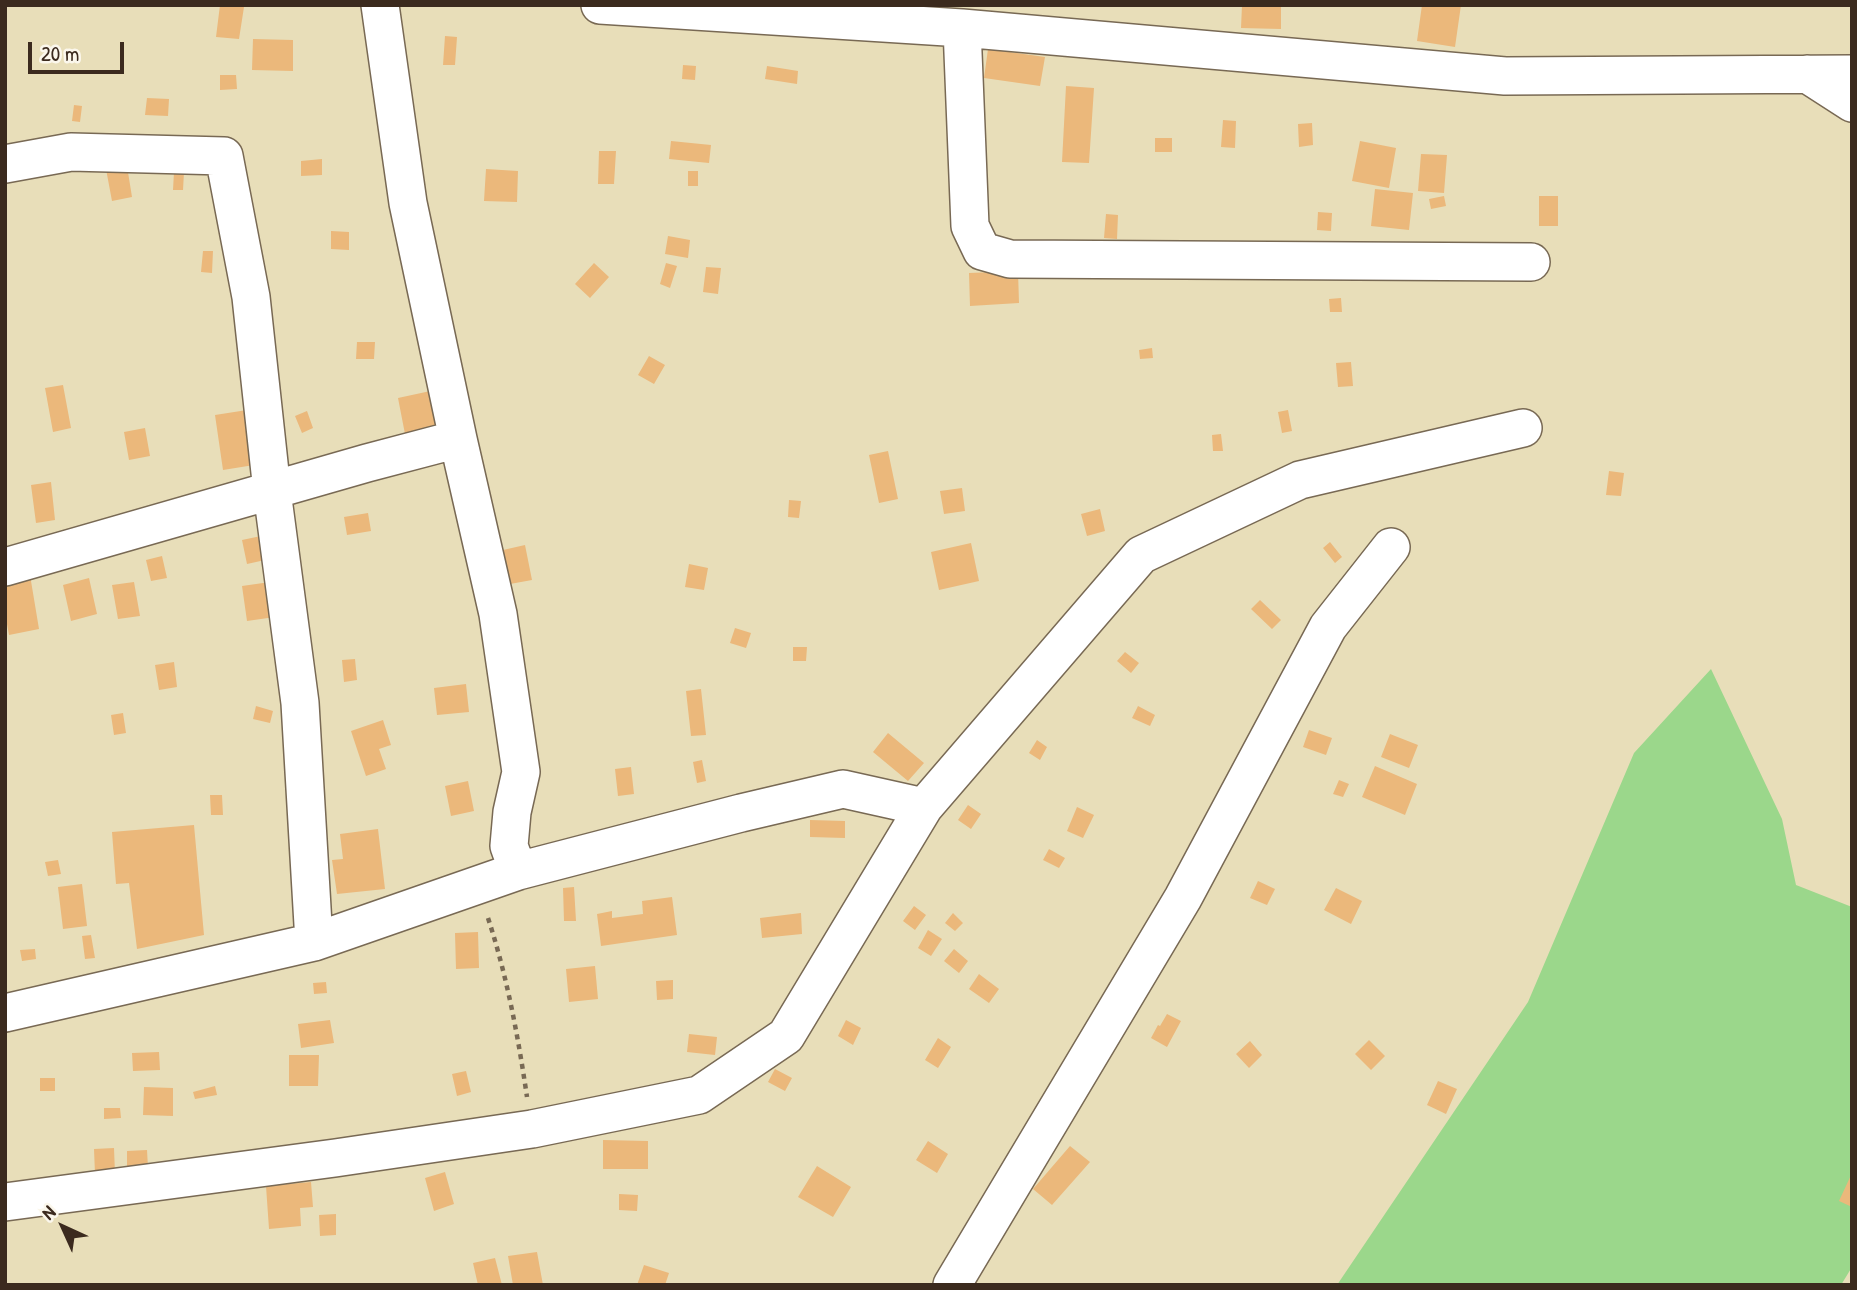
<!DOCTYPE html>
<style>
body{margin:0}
#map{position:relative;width:1857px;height:1290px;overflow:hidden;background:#e8deb9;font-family:"Patrick Hand",sans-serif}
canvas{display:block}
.frame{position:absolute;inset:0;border:7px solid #3b2a1e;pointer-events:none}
.north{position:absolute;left:28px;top:1192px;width:70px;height:70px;-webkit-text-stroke:5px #fbf7ec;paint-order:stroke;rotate:315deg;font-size:19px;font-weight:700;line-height:28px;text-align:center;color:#3b2a1e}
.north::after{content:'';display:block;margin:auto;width:24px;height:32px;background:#3b2a1e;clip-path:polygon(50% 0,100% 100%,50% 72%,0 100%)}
.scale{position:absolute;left:28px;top:42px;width:96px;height:32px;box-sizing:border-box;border:4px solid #3b2a1e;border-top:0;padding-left:9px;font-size:21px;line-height:24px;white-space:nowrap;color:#3b2a1e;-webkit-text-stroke:5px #fbf7ec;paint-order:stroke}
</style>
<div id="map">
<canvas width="1857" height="1290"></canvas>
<div class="frame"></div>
<div class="north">N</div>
<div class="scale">20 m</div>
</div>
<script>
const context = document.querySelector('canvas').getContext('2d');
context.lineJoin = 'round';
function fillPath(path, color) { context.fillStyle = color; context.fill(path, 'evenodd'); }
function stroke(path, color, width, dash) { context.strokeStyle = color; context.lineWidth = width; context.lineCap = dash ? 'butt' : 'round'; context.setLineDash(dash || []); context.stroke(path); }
fillPath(new Path2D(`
 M1711,669L1782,819L1796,885L1852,907V1267L1841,1285H1337L1528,1002L1634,753Z`), '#9bd78b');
fillPath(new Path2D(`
 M220,5L244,7L239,39L216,37Z
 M1242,5H1281V29L1241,28Z
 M1422,5H1461L1455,47L1417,41Z
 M445,36L457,37L455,65H443Z
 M253,39L293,40V71L252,70Z
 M988,49L1045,57L1040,86L984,78Z
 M683,65L696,66L695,80L682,79Z
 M767,66L798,71L797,84L765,79Z
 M220,75H236L237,89L220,90Z
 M1066,86L1094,88L1089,163L1062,162Z
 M147,98L169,99L168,116L145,115Z
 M74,105L82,106L80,122L72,121Z
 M1223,120L1236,121L1235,148L1221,147Z
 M1312,123L1313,145L1299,147L1298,124Z
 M1155,138H1172V152H1155Z
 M671,141L711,145L709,163L669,159Z
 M1360,141L1396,148L1389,188L1352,181Z
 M599,151H616L614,184H598Z
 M1421,154L1447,155L1444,193L1418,191Z
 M322,159V175L301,176V161Z
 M127,166L132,197L112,201L106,169Z
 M486,169L518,171L517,202L484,201Z
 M688,171H698V186H688Z
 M174,172H184L183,190H173Z
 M1375,189L1413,193L1409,230L1371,226Z
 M1444,196L1446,206L1431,209L1429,199Z
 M1539,196H1558V226H1539Z
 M1318,212L1332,213L1331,231L1317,230Z
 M1106,214L1118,215L1117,239L1104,238Z
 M331,231L349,232V250L331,249Z
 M668,236L690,240L688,258L665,254Z
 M203,251H213L212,273L201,272Z
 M594,263L609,277L590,298L575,284Z
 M666,263L677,266L670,288L660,284Z
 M706,267L721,268L718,294L703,292Z
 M1018,271L1019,303L970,306L969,273Z
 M1341,298L1342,312H1330L1329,299Z
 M357,342H375L374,359H356Z
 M1152,348L1153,358L1140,359L1139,350Z
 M649,356L665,365L654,384L638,375Z
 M1351,362L1353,386L1338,387L1336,363Z
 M63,385L71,428L53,432L45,388Z
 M435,390L442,425L405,434L398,398Z
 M247,410L254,465L223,470L215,415Z
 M1288,410L1292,431L1282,433L1278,412Z
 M307,411L313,428L302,433L295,416Z
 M145,428L150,456L129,460L124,432Z
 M1221,434L1223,451H1213L1212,435Z
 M888,451L898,499L879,503L869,455Z
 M1609,471L1624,473L1621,496L1606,495Z
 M51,482L55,520L36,523L31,485Z
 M962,488L965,511L944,514L940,491Z
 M789,500L801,501L799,518L788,517Z
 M1100,509L1105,531L1087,536L1081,514Z
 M368,513L371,531L347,535L344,517Z
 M261,536L265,560L247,564L242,540Z
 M1330,542L1342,557L1335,563L1323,548Z
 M971,543L979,581L939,590L931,552Z
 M525,545L532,580L510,584L503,550Z
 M162,556L167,578L151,581L146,560Z
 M689,564L708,568L704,590L685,587Z
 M30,575L39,629L9,635L5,613V580Z
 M89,578L97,614L71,621L63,585Z
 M134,582L140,616L118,619L112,585Z
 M270,582L275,617L247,621L242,586Z
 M1260,600L1281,620L1272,629L1251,609Z
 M735,628L751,633L746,648L730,643Z
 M793,647H807L806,661H793Z
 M1125,652L1139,663L1131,673L1117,661Z
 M355,659L357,680L344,682L342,660Z
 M174,662L177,687L159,690L155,665Z
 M466,684L469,712L437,715L434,688Z
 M701,689L706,735L691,736L686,691Z
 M256,706L273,711L270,723L253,719Z
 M1138,706L1155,715L1150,726L1132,718Z
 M123,713L126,733L114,735L111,715Z
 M383,720L391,745L379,749L386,769L366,776L351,731Z
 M1309,730L1332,738L1326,755L1303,747Z
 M888,733L924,763L908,781L873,752Z
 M1390,734L1418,745L1409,768L1381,757Z
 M1037,740L1047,747L1040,760L1029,753Z
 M702,760L706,781L697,783L693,762Z
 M1375,766L1417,784L1405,815L1362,797Z
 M631,767L634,794L618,796L615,769Z
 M1339,780L1349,784L1343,797L1333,794Z
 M468,781L474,811L451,816L445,786Z
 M210,795H222L223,815H211Z
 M968,805L981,814L971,829L958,820Z
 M1077,807L1094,815L1083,838L1067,831Z
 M810,820L845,821V838L810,837Z
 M194,825L204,935L137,949L129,883L116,884L112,832Z
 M378,829L385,889L337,894L332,860L343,859L340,834Z
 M1049,849L1065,858L1059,868L1043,860Z
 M58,860L61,874L48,876L45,862Z
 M1258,881L1275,889L1267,905L1250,898Z
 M82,884L87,926L63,929L58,887Z
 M574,887L576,921H564L563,888Z
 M1336,888L1362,901L1351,924L1324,910Z
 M672,897L677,935L601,946L597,914L612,911V918L643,914L642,901Z
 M914,906L926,915L915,930L903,921Z
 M801,913L802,934L762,938L760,918Z
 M953,913L963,923L955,931L945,923Z
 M928,930L942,939L931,956L918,948Z
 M478,932L479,968L456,969L455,933Z
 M91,935L95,958L85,959L82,936Z
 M35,949L36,959L22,961L20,950Z
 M954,949L968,961L959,973L944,961Z
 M595,966L598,999L569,1002L566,969Z
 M979,974L999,989L989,1003L969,989Z
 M673,980V999L657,1000L656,981Z
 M326,982L327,993L314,994L313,983Z
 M1167,1014L1181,1021L1167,1047L1151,1038L1158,1025L1160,1026Z
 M330,1020L334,1043L301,1048L298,1024Z
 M846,1020L861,1028L853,1045L838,1036Z
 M689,1034L717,1037L715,1055L687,1052Z
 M938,1038L951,1047L938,1068L925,1060Z
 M1369,1040L1385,1056L1371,1070L1355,1054Z
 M1250,1041L1262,1055L1249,1068L1236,1054Z
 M159,1052L160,1070L133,1071L132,1053Z
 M289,1055H319L318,1086H289Z
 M775,1069L792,1078L785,1091L768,1082Z
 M466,1071L471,1092L457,1096L452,1074Z
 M40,1078H55V1091H40Z
 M1438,1081L1457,1089L1446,1114L1427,1105Z
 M215,1086L217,1095L195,1099L193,1092Z
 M144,1087L173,1088V1116L143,1115Z
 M104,1108H120L121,1118L104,1119Z
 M603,1140L648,1141V1169H603Z
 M928,1141L948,1154L937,1173L916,1160Z
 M1070,1146L1090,1162L1052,1205L1033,1189Z
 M114,1148L115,1174H95L94,1149Z
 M147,1150L148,1168L127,1169V1151Z
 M817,1166L851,1187L833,1217L798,1197Z
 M445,1172L454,1204L434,1211L425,1178Z
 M1852,1173V1207L1839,1201Z
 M311,1182L313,1207L300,1208L301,1226L269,1229L266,1186Z
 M619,1194L638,1195L637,1211L619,1210Z
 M336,1214V1235L320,1236L319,1215Z
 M537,1252L543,1285H513L508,1256Z
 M495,1258L502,1285H478L473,1263Z
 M644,1265L669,1273L665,1285H637Z`), '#ebb87b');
const street = new Path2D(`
 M380,5L408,203L458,439L498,614L521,772L512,812L509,846L518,871
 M600,5L962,28L1505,76L1852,74
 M962,28L970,226L982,251L1010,259L1531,262
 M1807,74L1852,103
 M5,164L71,152L224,156L251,297L272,491L300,703L314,942
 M5,567L367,463L458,439
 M5,1013L314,942L518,871L741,813L843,789L924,807
 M5,1202L335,1158L532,1129L699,1095L786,1036L924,807L1141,555L1300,480L1523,428
 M952,1285L1183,898L1328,627L1391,547`);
stroke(street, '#786954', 40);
stroke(new Path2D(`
 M488,918C507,976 518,1036 527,1097`), '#786954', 4.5, [5, 5]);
stroke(street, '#fff', 37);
</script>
